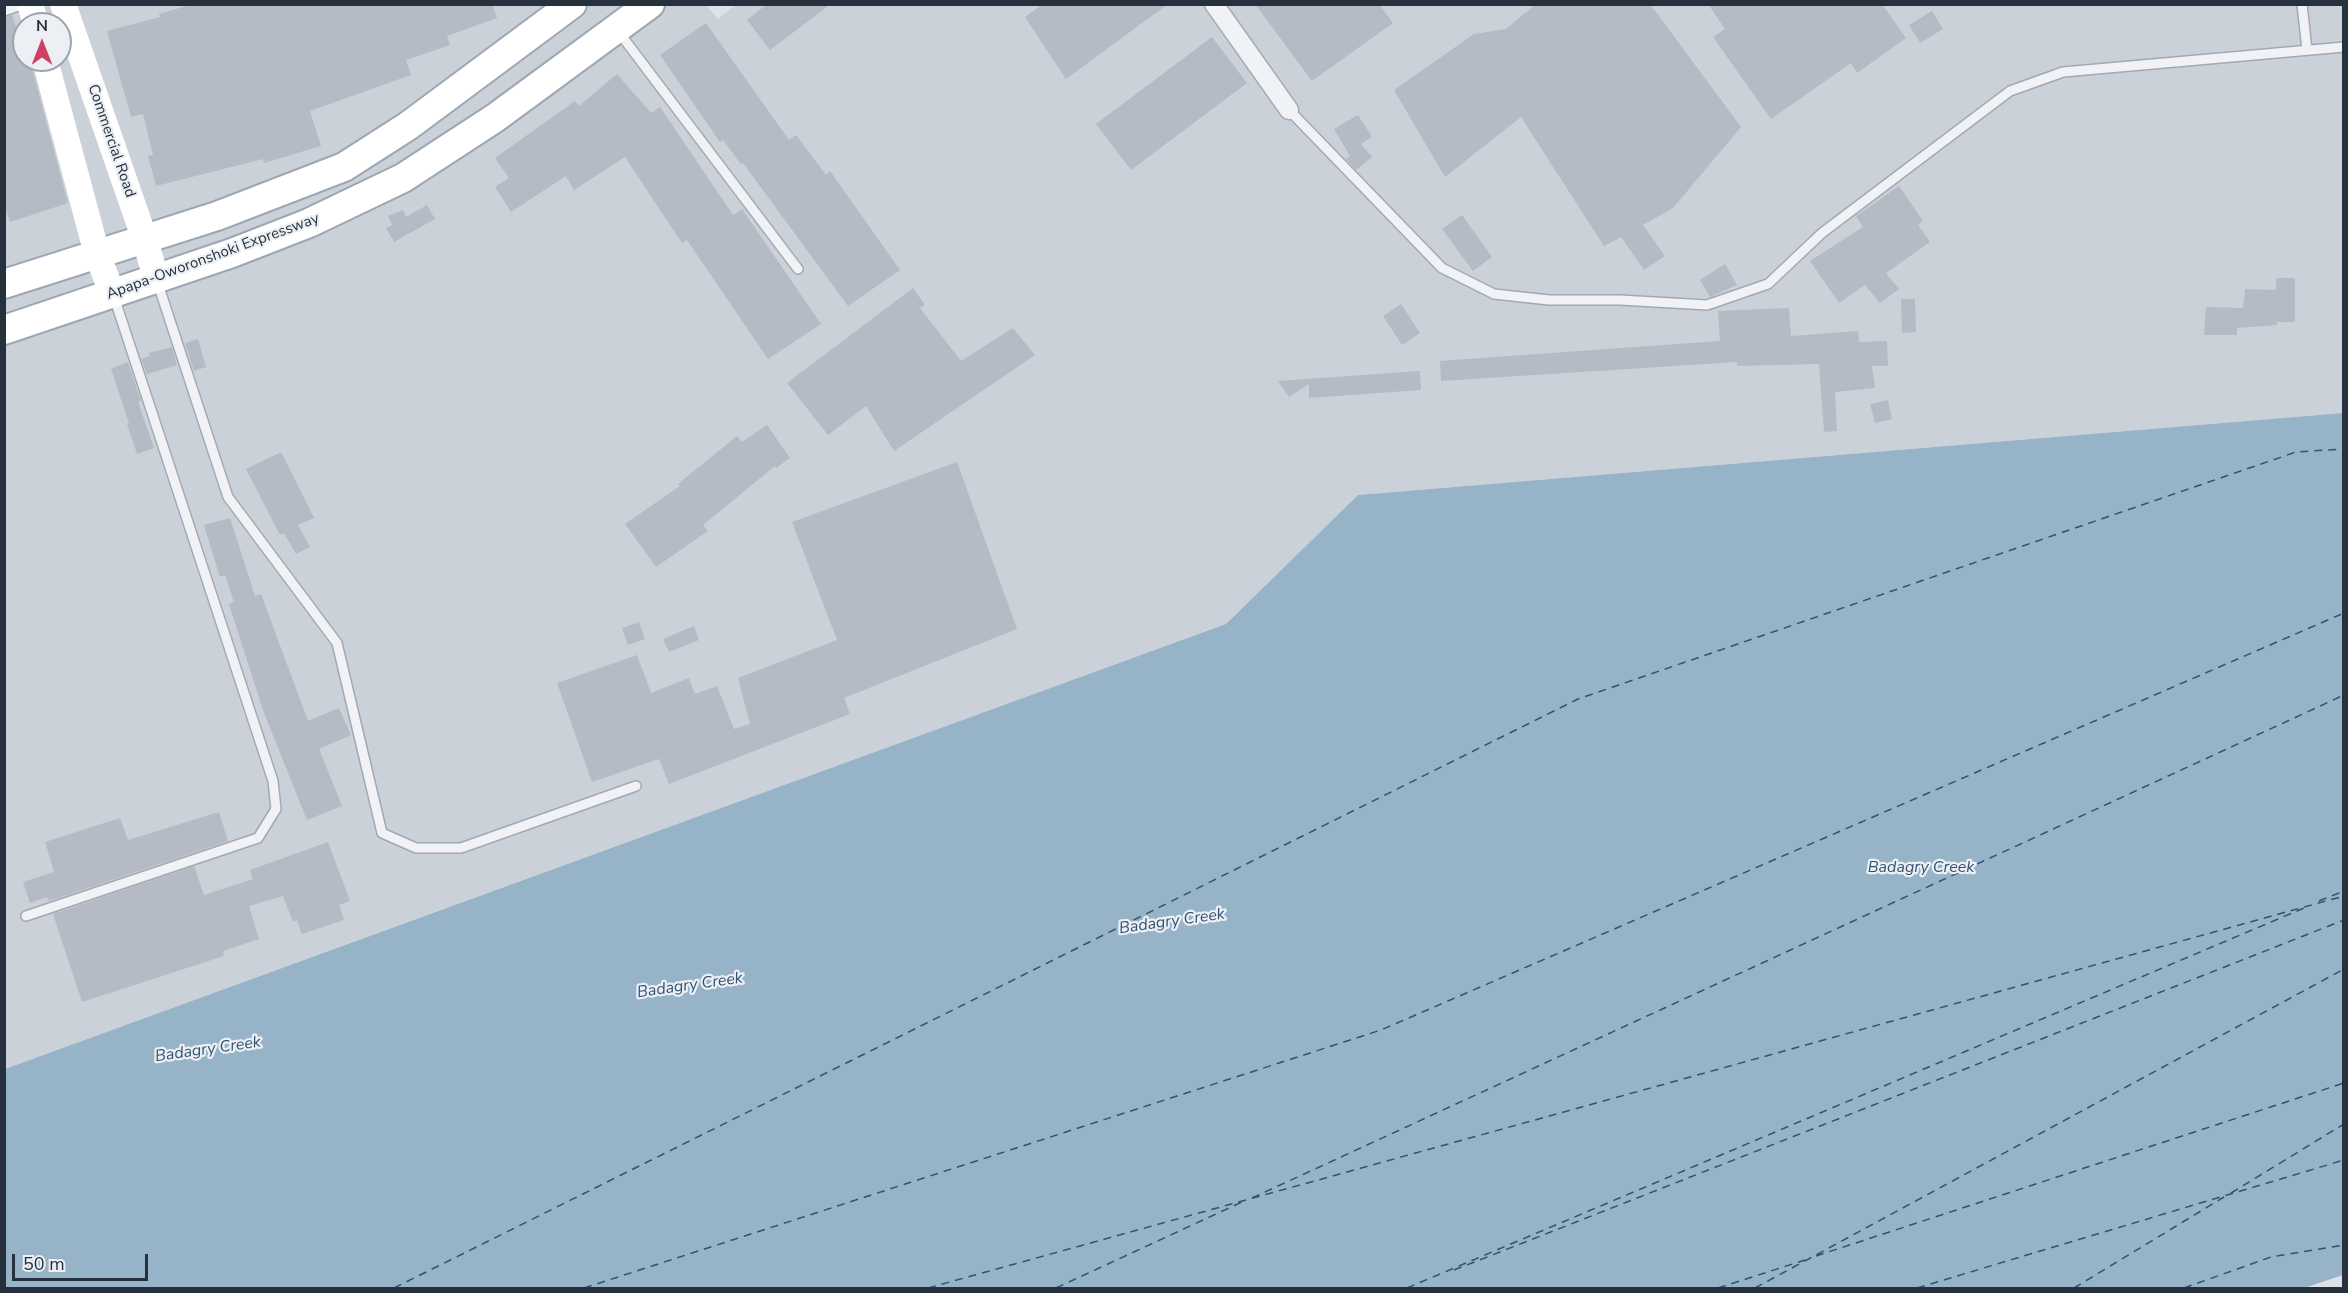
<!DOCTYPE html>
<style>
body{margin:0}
#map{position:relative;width:2348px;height:1293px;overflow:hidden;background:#dde2e7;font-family:"Nunito Sans",sans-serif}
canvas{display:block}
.frame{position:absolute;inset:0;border:6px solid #27313d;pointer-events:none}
.north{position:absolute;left:12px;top:12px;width:60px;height:60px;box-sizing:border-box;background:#ecf0f5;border:2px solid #9da4ab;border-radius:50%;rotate:0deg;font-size:16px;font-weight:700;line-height:24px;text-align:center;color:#27313d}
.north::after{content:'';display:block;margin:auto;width:21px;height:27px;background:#ce4061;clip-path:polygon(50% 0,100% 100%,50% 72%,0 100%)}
.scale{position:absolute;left:12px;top:1254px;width:136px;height:27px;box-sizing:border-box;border:3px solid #27313d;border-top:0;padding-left:8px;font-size:18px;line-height:21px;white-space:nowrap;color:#27313d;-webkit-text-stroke:4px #ecf0f5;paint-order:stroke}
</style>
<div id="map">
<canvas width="2348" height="1293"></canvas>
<div class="frame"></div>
<div class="north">N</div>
<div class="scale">50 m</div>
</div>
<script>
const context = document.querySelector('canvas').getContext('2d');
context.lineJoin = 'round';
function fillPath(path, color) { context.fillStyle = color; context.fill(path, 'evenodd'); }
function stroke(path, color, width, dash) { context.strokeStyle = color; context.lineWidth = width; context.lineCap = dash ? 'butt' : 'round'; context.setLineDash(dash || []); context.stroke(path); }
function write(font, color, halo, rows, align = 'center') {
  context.font = font + ' "Nunito Sans",sans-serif'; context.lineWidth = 4.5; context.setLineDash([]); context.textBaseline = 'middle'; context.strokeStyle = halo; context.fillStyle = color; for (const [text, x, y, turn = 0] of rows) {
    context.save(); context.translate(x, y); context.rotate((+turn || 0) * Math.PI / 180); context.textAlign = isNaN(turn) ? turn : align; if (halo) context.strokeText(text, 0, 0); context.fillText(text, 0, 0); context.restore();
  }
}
fillPath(new Path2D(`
 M705,4L718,19L737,4L2343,5V413L1358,495L1226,624L5,1069V5ZM24,24H60V60H24Z`), '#cbd1d9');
fillPath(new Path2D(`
 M2343,413V1275L2304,1288H5V1069L1226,624L1358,495Z`), '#97b3c8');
stroke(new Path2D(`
 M2319,901L2344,891
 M2231,1193L2344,1124
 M1252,1198L2344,695
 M1816,1256L2344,1083
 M1454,1270L2344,920
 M394,1288L1578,699L2296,452L2344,449
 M584,1288L1381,1030L2344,613
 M928,1288L2344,896
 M1056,1288L1242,1202
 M1407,1288L2304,908
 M1718,1288L1805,1260
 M1755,1288L2344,969
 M1917,1288L2344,1160
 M2074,1288L2224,1197
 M2184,1288L2271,1257L2344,1245`), '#315371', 1.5, [8, 6]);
fillPath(new Path2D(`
 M193,4H492L497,18L447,36L450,45L406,60L411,75L310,111L321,146L264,163L263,159L156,186L148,156L153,155L143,114L131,117L107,31L160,17L159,14Z
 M767,4H831L770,50L747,20Z
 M1043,4H1168L1066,79L1025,17Z
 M1255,4H1379L1393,23L1312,81Z
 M1536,4H1650L1741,127L1673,208L1643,225L1665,256L1644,270L1621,237L1604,246L1521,117L1445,177L1394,90L1474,34L1506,29Z
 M1708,4H1882L1906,38L1857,73L1851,63L1771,119L1713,37L1725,29Z
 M1932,11L1943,29L1920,43L1909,25Z
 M12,15L24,51V60H29L33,72L68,203L10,222L4,205V18Z
 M706,23L789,140L796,135L826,175L830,171L900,270L848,306L743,163L741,164L723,140L720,142L660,55Z
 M1212,37L1247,83L1131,170L1096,124Z
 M617,74L651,113L660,107L733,215L742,209L821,324L768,359L687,240L682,243L625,157L574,190L566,176L511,212L495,187L509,178L495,158L575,101L579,106Z
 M1358,115L1372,137L1361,144L1372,157L1356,170L1346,159L1350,156L1334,129Z
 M1899,186L1923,221L1918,225L1930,242L1886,273L1899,289L1880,303L1865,285L1839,303L1810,261L1863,227L1856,216Z
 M427,205L435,219L394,242L386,228L392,225L388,216L403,210L406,217Z
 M1462,215L1492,257L1473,271L1442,229Z
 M1725,264L1737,285L1710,297L1700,280Z
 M2276,278H2295V322H2277V325L2237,328V335H2204L2206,307L2243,308L2245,289L2276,290Z
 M913,288L925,305L920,308L961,361L1013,328L1035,355L894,451L866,406L828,435L787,383Z
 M1901,299H1915L1916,332L1902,333Z
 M1401,304L1420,333L1402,345L1383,316Z
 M1789,308L1791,336L1858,331L1859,342L1887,341L1888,366H1872L1875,388L1835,392L1837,431L1824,432L1819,364L1737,366V362L1441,381L1440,361L1720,341L1718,311Z
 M198,339L206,367L194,371L185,343Z
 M172,347L177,365L147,374L141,359L150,356L149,353Z
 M128,362L141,401L138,402L154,448L137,454L127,424L129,423L111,369Z
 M1420,371L1421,390L1309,398V384L1289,397L1278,381Z
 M1888,400L1892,419L1875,423L1870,404Z
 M767,425L790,458L776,468L775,466L703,525L708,531L656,567L625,524L680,486L678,484L737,436L742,442Z
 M281,452L314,518L298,525L310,547L296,554L284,533L280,535L246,469Z
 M957,462L1017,629L844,698L850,714L669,784L659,759L592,782L557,683L637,655L651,693L689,678L695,694L717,686L734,729L750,724L738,678L837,640L792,522Z
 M230,518L255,596L261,594L308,721L339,708L351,735L319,749L342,806L307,820L263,710L229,604L234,602L225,575L220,577L204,525Z
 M639,622L645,639L628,645L622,628Z
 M694,626L699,640L669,652L663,639Z
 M219,812L228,841L49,901L47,897L30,903L23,882L54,872L45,842L120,818L128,840Z
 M328,842L350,901L339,905L344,920L302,934L297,920L293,922L283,896L249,906L259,939L223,951L224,956L82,1002L53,914L194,866L204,895L253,879L250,870Z`), '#b4bbc4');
const lane = new Path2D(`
 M2302,4L2307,50
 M4,11L24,4
 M618,31L798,269
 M1289,110L1442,268L1494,294L1549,300H1620L1707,305L1768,284L1822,233L2010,91L2063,72L2344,47
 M157,281L228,497L337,643L382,833L416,848H461L636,786
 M26,916L258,838L276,809L273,781L114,297`);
const street = new Path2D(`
 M1214,4L1289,110`);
const primary = new Path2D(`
 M4,284L217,216L344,167L408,126L572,4
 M4,330L232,253L309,223L403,178L495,118L650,4`);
stroke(lane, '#a3a9b1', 12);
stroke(street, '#a3a9b1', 21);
stroke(primary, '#9ca7b3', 32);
stroke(lane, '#f0f2f5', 9);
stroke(street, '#f0f2f5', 18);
stroke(new Path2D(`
 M30,4L36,24
 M63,4L145,240L156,278
 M45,60L97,254L113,295`), '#fff', 26);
stroke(primary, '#fff', 28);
write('15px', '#27313d', '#ecf0f5', [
 ["Commercial Road",111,141,71],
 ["Apapa-Oworonshoki Expressway",213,257,-20]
]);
write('italic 16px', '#315371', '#ecf0f5', [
 ["Badagry Creek",1921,868],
 ["Badagry Creek",1172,922,-8],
 ["Badagry Creek",690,986,-8],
 ["Badagry Creek",208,1050,-8]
]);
</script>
